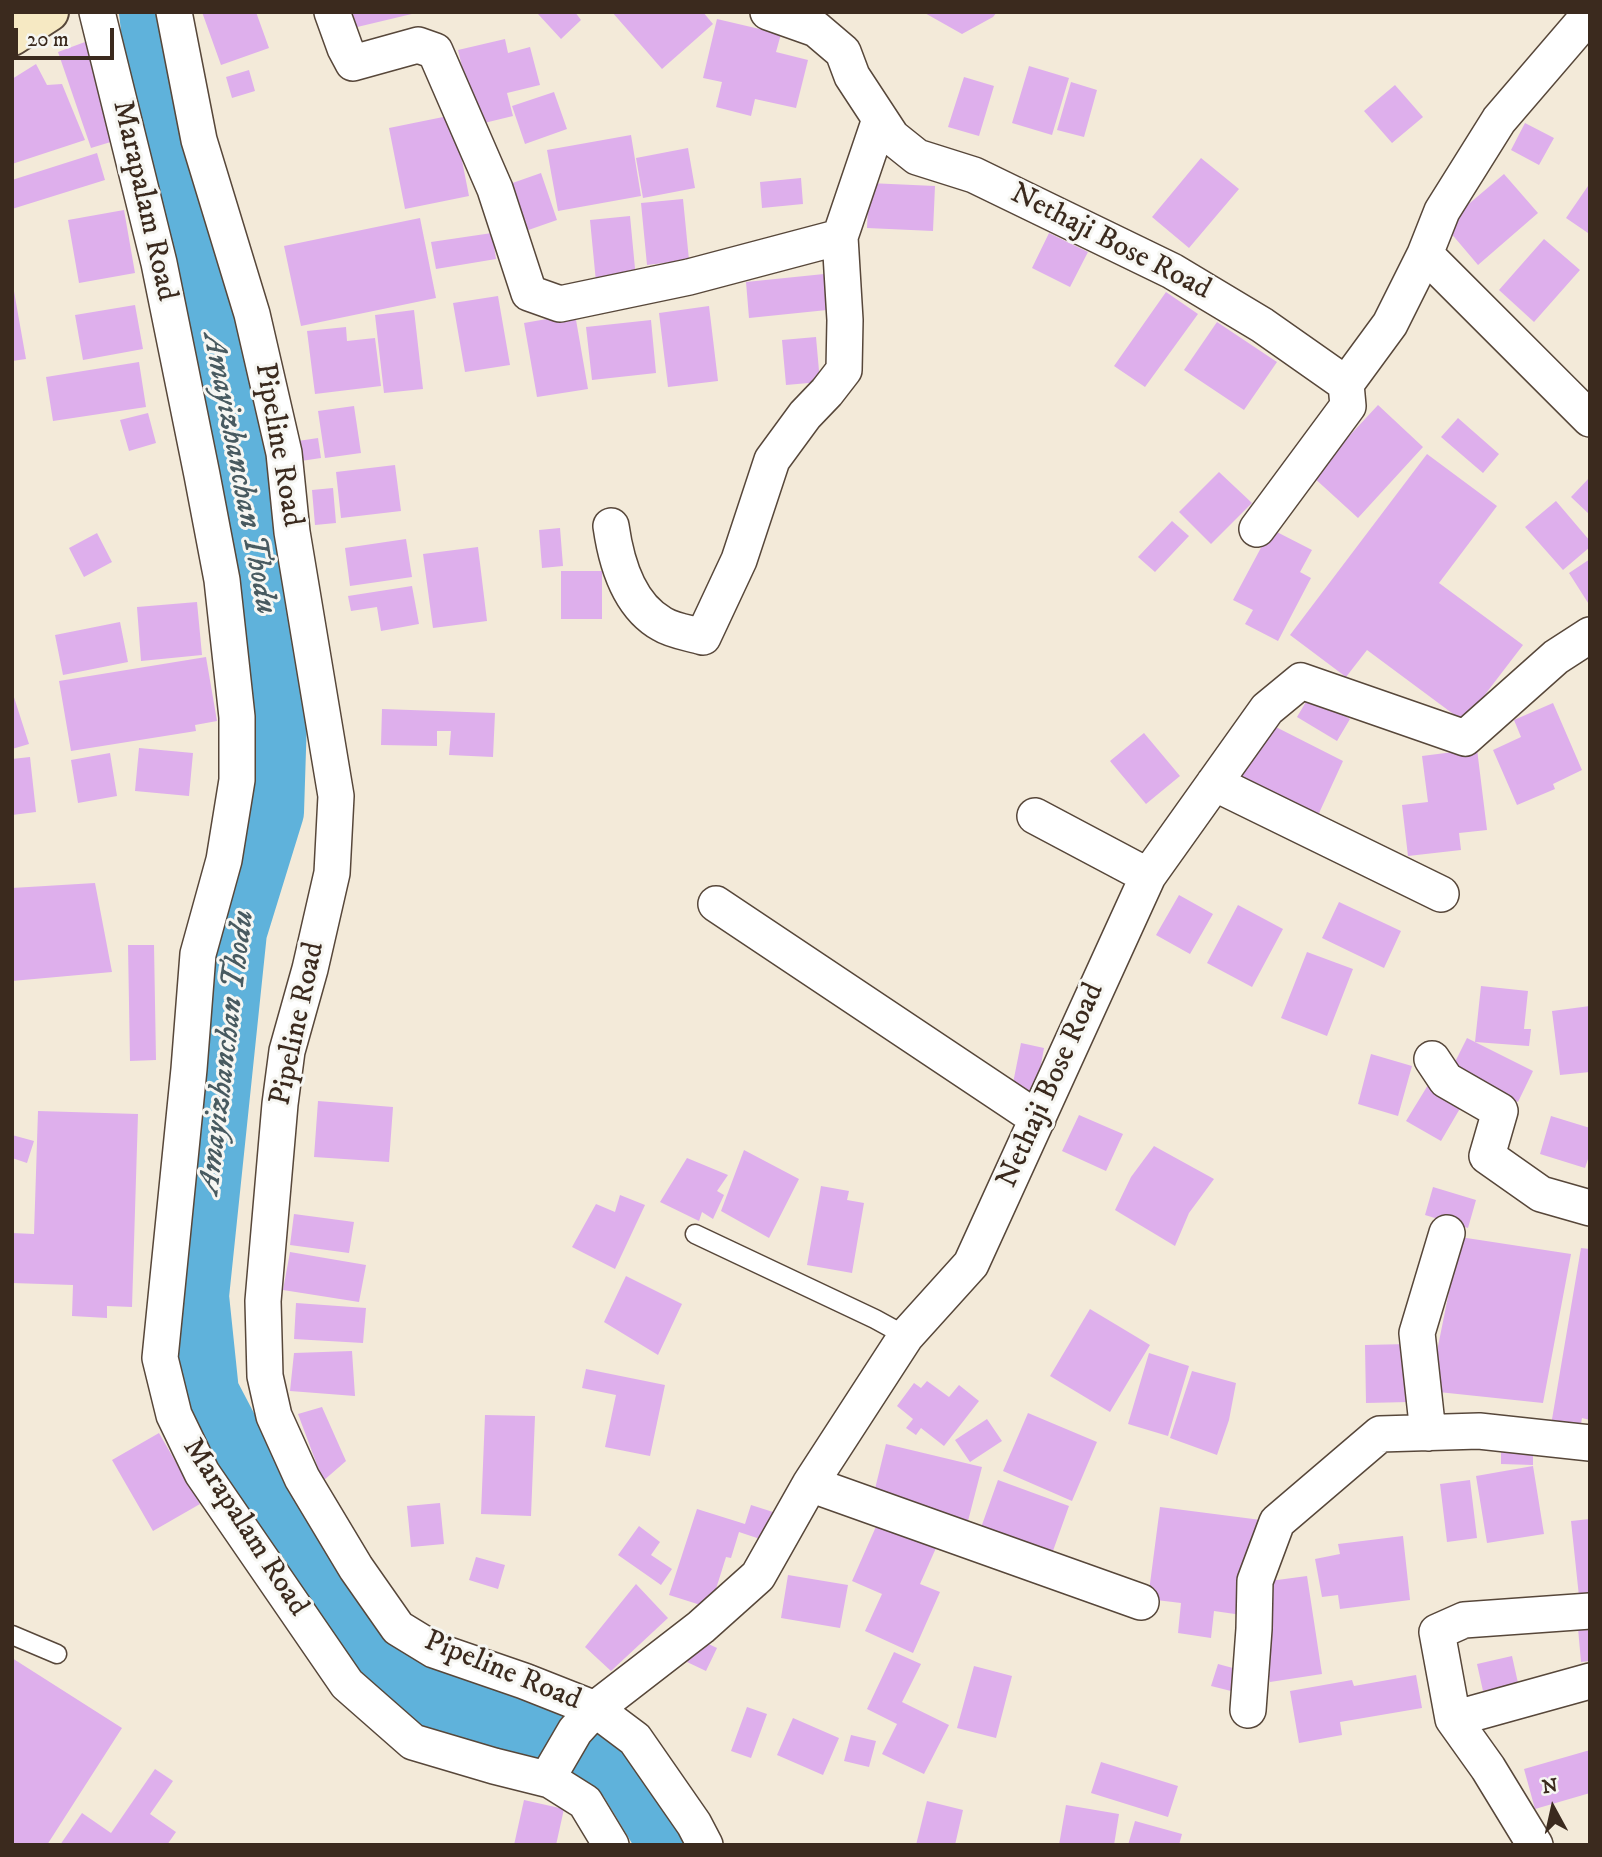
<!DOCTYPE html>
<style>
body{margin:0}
#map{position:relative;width:1602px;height:1857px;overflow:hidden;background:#f3ead9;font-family:"IM FELL DW Pica",serif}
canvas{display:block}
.frame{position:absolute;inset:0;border:14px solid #3b2a1e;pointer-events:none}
.north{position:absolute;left:1518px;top:1773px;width:70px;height:70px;-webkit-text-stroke:5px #f6f6f2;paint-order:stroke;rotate:352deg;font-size:19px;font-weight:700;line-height:28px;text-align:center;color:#3b2a1e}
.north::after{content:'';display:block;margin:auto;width:24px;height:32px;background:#3b2a1e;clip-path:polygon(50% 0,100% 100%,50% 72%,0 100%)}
.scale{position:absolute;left:14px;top:28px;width:100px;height:32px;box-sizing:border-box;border:4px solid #3b2a1e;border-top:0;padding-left:9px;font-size:21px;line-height:24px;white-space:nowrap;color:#3b2a1e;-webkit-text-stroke:5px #f6f6f2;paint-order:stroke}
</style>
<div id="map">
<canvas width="1602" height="1857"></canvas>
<div class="frame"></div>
<div class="north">N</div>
<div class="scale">20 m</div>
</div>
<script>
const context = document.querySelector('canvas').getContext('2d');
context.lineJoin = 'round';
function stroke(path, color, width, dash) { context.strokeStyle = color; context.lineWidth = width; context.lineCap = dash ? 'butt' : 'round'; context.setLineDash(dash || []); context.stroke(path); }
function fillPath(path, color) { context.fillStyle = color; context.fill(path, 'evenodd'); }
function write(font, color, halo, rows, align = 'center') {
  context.font = font + ' "IM FELL DW Pica",serif'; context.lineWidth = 6; context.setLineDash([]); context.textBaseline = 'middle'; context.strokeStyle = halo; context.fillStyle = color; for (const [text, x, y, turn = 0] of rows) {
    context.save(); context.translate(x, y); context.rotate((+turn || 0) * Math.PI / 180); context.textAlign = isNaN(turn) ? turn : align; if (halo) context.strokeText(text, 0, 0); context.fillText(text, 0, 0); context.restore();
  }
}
stroke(new Path2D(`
 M149,12L164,140L198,265L228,409L278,687L274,812L237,932L199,1296L209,1392L275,1518L360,1635L414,1690L624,1772L668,1845`), '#5fb2db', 60);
fillPath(new Path2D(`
 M202,12H256L269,48L221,65Z
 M349,12H416V13L353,28Z
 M540,12H575L581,20L561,39L538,14Z
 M612,12H703L713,24L662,69Z
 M923,12H997L993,17L962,34Z
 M717,19L781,34L776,52L808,60L796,108L755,99L751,116L716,107L722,82L703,78Z
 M93,39L127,137L91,148L58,52Z
 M505,39L508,53L530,47L540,85L507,93L513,116L476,125L458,50Z
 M36,64L47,85L62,84L85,140L12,164V79Z
 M1029,66L1069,78L1052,135L1012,123Z
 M249,70L255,91L232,98L226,77Z
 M964,77L994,86L979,136L948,127Z
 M1071,82L1097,90L1084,137L1057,130Z
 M1395,85L1423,117L1392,143L1364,111Z
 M554,92L567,129L525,144L512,106Z
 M453,115L469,196L405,209L389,128Z
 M1525,123L1554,138L1539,165L1511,150Z
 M631,135L641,196L558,211L547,150Z
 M688,148L695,188L643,198L636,158Z
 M97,153L105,180L12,209V180Z
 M1201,158L1239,189L1189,248L1152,217Z
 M541,173L557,220L517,234L501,187Z
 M1504,174L1538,213L1478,265L1444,225Z
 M801,178L803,204L762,208L760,182Z
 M869,183L935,186L933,231L867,228Z
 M1588,186L1590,231L1588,233L1566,218Z
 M683,199L689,260L647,265L641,203Z
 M124,210L135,273L79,283L68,220Z
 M630,216L636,279L596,282L590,220Z
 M420,218L436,298L301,326L284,246Z
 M492,233L496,259L436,269L431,242Z
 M1049,233L1088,252L1070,287L1032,268Z
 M1544,239L1580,270L1534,322L1499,290Z
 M824,274L827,310L749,318L746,282Z
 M12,280L26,359L12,361Z
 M1166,292L1198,314L1145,387L1114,366Z
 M498,296L510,365L465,372L453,303Z
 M135,305L143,349L83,360L75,315Z
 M709,306L718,381L668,387L659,313Z
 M414,310L423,389L384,393L375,315Z
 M575,314L588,389L537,397L524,323Z
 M651,320L656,373L592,380L586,327Z
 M1217,322L1277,362L1244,410L1184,370Z
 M346,327L347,341L375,338L381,386L315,394L307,331Z
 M816,337L820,382L786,385L782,340Z
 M139,362L146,407L53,421L46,377Z
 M1378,405L1423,447L1358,518L1312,476Z
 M354,406L361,453L325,458L318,411Z
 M148,413L156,443L129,451L120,420Z
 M1458,418L1499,454L1483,473L1441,437Z
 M318,438L321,458L301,461L298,441Z
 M1427,454L1497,506L1439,583L1523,645L1464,722L1367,650L1346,677L1290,635Z
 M395,465L401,511L341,518L336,472Z
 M1219,472L1252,503L1211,544L1179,512Z
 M1590,477V515L1571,497Z
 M333,488L336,523L315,525L312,490Z
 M1556,501L1590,541V547L1563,570L1525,527Z
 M1172,521L1189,536L1155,572L1138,557Z
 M560,528L563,566L542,568L539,530Z
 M1271,529L1312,550L1300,572L1311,578L1278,641L1245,624L1253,610L1233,600Z
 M97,533L112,562L84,577L69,548Z
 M406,539L412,577L350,586L345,548Z
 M478,547L487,621L433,628L423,554Z
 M1590,559V606L1569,573Z
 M561,571H602V619H561Z
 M412,586L419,624L381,631L377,607L351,611L348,596Z
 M197,602L202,655L141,661L137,607Z
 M120,622L128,662L63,675L55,635Z
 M206,657L217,721L195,725L196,731L71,751L59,681Z
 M12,691L29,744L12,749Z
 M1310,695L1350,719L1337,741L1297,717Z
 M1553,703L1582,770L1553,784L1555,789L1517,805L1493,750L1521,737L1514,720Z
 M382,709L495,713L493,757L449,755L451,731H437V746L381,745Z
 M1266,722L1343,761L1314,824L1236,784Z
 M1144,733L1180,776L1146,804L1110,761Z
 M139,748L193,753L189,796L135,791Z
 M1477,749L1487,830L1459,833L1461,850L1408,856L1402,805L1428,802L1422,756Z
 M110,753L117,796L78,803L71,760Z
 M30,757L36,812L12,815V759Z
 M95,883L112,972L12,981V888Z
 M1179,895L1213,914L1190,954L1156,935Z
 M1339,902L1401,931L1384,968L1322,938Z
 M1238,905L1283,929L1252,987L1207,963Z
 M128,945H154L156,1060L130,1061Z
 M1307,952L1353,969L1327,1036L1281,1018Z
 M1481,986L1528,991L1524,1029H1531L1529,1046L1475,1042Z
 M1590,1006V1072L1560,1075L1552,1011Z
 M1467,1038L1533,1071L1518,1102L1452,1068Z
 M1021,1043L1044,1048L1036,1093L1012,1088Z
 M1371,1054L1412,1066L1398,1116L1358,1104Z
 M1428,1085L1462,1105L1441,1141L1406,1121Z
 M318,1101L393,1107L389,1162L314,1157Z
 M38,1111L138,1114L132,1307L107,1306V1318L72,1316L73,1285L12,1283V1233L34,1234Z
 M1079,1115L1123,1134L1106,1171L1062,1151Z
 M1551,1116L1590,1128V1153L1585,1168L1540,1154Z
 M12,1135L34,1141L27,1163L12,1158Z
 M1154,1146L1214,1179L1189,1213L1175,1246L1115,1210L1131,1177Z
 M744,1150L799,1179L769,1238L721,1211Z
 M687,1158L728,1175L717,1191L724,1195L713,1219L702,1212L699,1221L660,1202Z
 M821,1186L849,1191L847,1200L864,1203L852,1273L807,1265Z
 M1433,1187L1476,1200L1468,1228L1425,1215Z
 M620,1195L645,1205L615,1269L572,1247L596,1204L615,1212Z
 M294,1214L354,1222L349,1253L290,1245Z
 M1460,1237L1571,1254L1543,1403L1429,1391Z
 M1581,1248L1590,1249V1420L1582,1418L1579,1436L1550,1431Z
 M290,1252L366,1265L359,1302L283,1290Z
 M626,1276L682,1304L658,1355L604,1322Z
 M296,1303L366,1308L363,1343L294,1339Z
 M1090,1309L1150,1345L1110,1412L1050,1376Z
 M1408,1344L1409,1402L1366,1403L1365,1345Z
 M352,1351L355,1396L290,1391L294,1353Z
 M1149,1353L1189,1366L1168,1436L1128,1424Z
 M586,1369L665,1385L650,1456L605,1447L616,1395L582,1388Z
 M1192,1371L1236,1383L1229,1420L1217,1455L1170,1438Z
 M927,1381L949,1397L959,1385L979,1401L944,1446L921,1428L916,1435L906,1428L913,1419L897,1406L914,1383L921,1388Z
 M322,1407L346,1461L323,1481L298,1414Z
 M1028,1413L1097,1442L1072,1501L1003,1471Z
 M485,1415L535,1416L531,1516L481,1514Z
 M987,1419L1002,1441L970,1462L955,1440Z
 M159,1433L200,1504L153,1531L112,1460Z
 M886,1444L982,1467L968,1521L873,1497Z
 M1501,1448H1533V1465L1501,1464Z
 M1533,1466L1544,1534L1487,1543L1476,1476Z
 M998,1480L1069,1506L1049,1562L978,1536Z
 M1470,1480L1477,1538L1447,1542L1440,1484Z
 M440,1503L444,1544L411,1547L407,1506Z
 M751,1505L773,1512L763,1540L739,1532L731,1558L726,1557L710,1608L669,1595L697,1509L745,1524Z
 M1160,1507L1261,1520L1249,1616L1214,1611L1211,1638L1178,1633L1181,1603L1148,1599Z
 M1590,1519V1605L1580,1606L1571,1521Z
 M878,1522L936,1548L920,1584L940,1592L913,1653L865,1631L882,1594L852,1581Z
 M639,1526L660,1542L651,1555L672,1569L661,1585L618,1555Z
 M1403,1536L1410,1600L1340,1609L1338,1595L1322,1597L1315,1559L1340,1554L1338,1544Z
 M476,1557L505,1565L498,1589L469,1580Z
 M788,1575L848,1585L840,1628L781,1618Z
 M1307,1576L1322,1674L1270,1682L1255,1583Z
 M636,1584L668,1618L611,1671L585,1647Z
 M1590,1627V1661L1581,1662L1578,1628Z
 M698,1639L717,1648L706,1671L687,1662Z
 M894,1652L921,1664L902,1702L949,1725L924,1774L882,1754L897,1724L867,1709Z
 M1512,1656L1518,1683L1483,1691L1477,1664Z
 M12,1658L122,1728L47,1845H12Z
 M1218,1664L1244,1671L1239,1693L1211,1686Z
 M974,1666L1012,1676L996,1738L957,1728Z
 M1416,1675L1422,1708L1340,1722L1342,1735L1299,1743L1290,1691L1352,1680L1354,1686Z
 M747,1707L767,1714L751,1758L731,1751Z
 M793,1718L839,1738L823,1775L777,1755Z
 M851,1735L876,1741L869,1767L844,1761Z
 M1590,1750V1793L1535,1809L1524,1769Z
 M1101,1762L1178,1786L1168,1817L1091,1793Z
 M155,1769L173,1781L150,1814L176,1832L167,1845H60L82,1813L111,1833Z
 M524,1800L564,1809L556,1845H514Z
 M927,1801L963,1810L955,1845H916Z
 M1066,1805L1119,1814L1114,1845H1059Z
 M1135,1821L1182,1834L1179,1845H1128Z`), '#deafec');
const lane = new Path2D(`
 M695,1234L875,1319L906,1336
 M12,1635L57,1654`);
const street = new Path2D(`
 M97,12L159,263L202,475L222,580L237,717V780L224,860L198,954L189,1069L160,1358L174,1415L202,1473L347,1684L413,1742L494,1766L550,1780L585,1802L611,1845
 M174,12L199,140L252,314L284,453L292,532L336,796L332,873L310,969L287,1051L280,1104L263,1301L265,1376L274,1416L302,1478L356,1568L398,1628L434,1650L524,1681L595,1709L635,1739L694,1824L705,1845
 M332,12L345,48L353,63L418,45L435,51L495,189L529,293L560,304L689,277L840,237L880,119
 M768,12L816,29L843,52L852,76L892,137L917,157L974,175L1172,271L1262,325L1346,384L1390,324L1425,254L1590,419
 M1425,254L1442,211L1499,120L1590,14
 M611,526C616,561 628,605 662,624C673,631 690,633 703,637L739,560L772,460L805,415L827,392L844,370L845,320L840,237
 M1257,529L1348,406L1346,384
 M1214,783L1441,894
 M1035,816L1148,876
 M716,904L1038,1119
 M1432,1059L1446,1080L1500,1111L1487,1156L1541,1194L1590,1208
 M1428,1433L1417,1333L1447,1233
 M810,1484L1141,1602
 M1248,1710L1254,1629L1255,1581L1277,1522L1380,1434L1479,1431L1590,1443
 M1453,1719L1437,1632L1464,1620L1590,1611
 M550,1780L554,1767L575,1731L595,1709L701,1627L758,1576L810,1484L906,1336L971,1264L1148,876L1267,709L1301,681L1465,738L1556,657L1590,635
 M1535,1845L1488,1768L1453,1719L1590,1681`);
const secondary = new Path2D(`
 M12,36L49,12`);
stroke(lane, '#57473a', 21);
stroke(street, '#57473a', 38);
stroke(secondary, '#57473a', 42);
stroke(lane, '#fff', 18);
stroke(street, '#fff', 35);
stroke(secondary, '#f6e9c3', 38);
write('30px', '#3b2a1e', '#f6f6f2', [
 ["Marapalam Road",143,201,77],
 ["Nethaji Bose Road",1110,243,27],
 ["Pipeline Road",277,445,80],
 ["Pipeline Road",299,1024,-78],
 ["Nethaji Bose Road",1052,1086,-66],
 ["Marapalam Road",244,1528,57],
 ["Pipeline Road",502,1672,22]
]);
write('italic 32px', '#485a60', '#f6f6f2', [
 ["Amayizhanchan Thodu",238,474,79],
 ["Amayizhanchan Thodu",228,1052,-83]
]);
</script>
